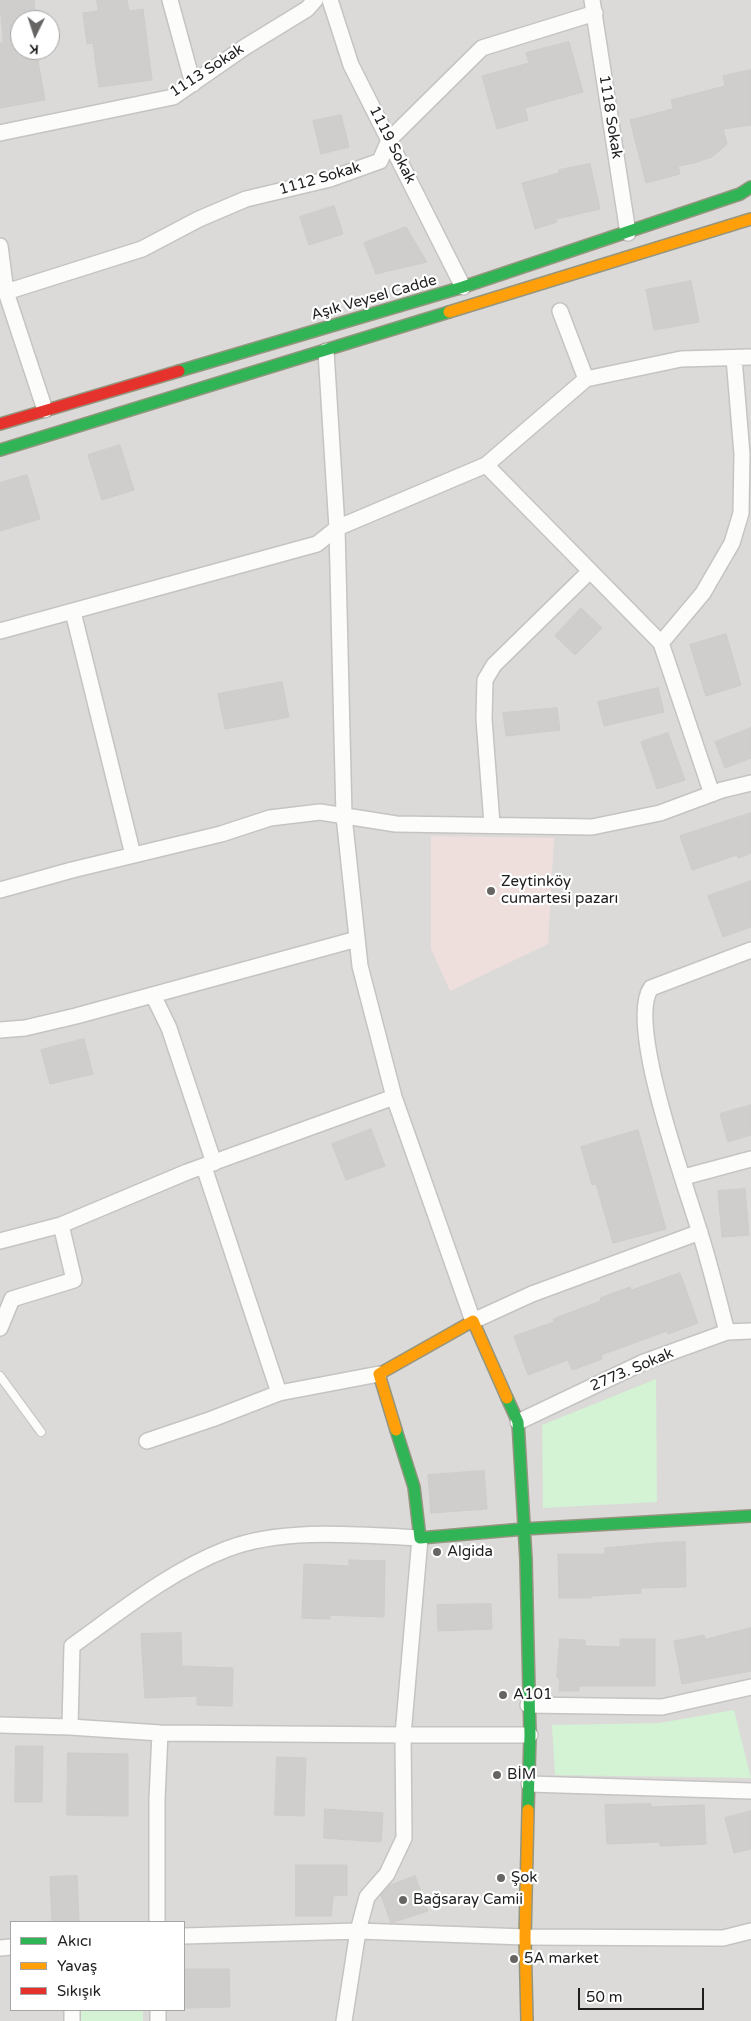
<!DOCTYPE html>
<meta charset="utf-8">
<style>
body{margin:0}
#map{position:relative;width:751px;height:2021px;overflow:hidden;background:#eceae7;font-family:"Varela Round",sans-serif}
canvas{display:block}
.legend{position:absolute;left:10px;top:1921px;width:175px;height:90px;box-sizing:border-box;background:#fff;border:1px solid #a5a5a5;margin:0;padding:6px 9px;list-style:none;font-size:15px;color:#1e1e1e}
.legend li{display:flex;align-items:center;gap:10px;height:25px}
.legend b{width:25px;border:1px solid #a5a5a5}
.north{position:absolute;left:10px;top:10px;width:50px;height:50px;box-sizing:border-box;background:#fff;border:1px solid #a5a5a5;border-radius:50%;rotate:184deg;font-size:14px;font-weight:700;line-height:20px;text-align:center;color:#1e1e1e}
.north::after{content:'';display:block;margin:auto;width:18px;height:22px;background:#666564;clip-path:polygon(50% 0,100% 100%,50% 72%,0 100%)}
.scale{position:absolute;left:578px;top:1988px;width:126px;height:22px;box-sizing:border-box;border:2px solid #1e1e1e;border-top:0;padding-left:6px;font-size:15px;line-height:18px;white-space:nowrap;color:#1e1e1e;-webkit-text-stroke:4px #fff;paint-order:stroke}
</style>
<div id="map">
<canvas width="751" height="2021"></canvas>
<ul class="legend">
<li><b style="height:6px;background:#30b455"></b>Akıcı</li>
<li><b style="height:6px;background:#ff9f0a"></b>Yavaş</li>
<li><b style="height:6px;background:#e5322d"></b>Sıkışık</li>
</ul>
<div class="north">K</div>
<div class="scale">50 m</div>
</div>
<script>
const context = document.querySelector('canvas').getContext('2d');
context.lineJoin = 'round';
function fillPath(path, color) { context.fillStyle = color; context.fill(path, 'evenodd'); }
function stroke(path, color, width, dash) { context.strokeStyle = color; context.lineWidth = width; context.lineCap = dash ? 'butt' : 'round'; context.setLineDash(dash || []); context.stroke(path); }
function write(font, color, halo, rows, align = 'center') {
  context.font = font + ' "Varela Round",sans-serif'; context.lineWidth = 4.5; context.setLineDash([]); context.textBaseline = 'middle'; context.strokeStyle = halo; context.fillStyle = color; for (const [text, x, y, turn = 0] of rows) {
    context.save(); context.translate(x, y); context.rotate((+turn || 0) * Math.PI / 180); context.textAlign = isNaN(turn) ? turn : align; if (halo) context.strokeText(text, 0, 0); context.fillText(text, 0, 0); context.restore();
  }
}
fillPath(new Path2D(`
 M0,0H751V2021H0ZM20,20H50V50H20ZM11,1922H184V2010H11Z`), '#dbdad8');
fillPath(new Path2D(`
 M431,836L554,838L548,944L450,991L431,949Z`), '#eededc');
fillPath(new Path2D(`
 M656,1379L657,1502L543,1508L542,1425Z
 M734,1710L751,1778L555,1775L552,1725L659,1723Z
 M79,2010H143V2021H79Z`), '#d4f2d4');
const building = new Path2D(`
 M0,0H34L36,20H20V50H36L45,100L0,108V43H3Z
 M97,0H127L129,11L143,9L152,80L99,87L93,43L87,44L83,13L98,11Z
 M569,42L583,92L525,108L528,120L497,129L482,76L529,63L526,53Z
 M751,70V125L723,129L727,144L712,157L694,163L678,166L680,174L646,183L630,120L673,109L671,100L725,86L723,76Z
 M341,115L349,147L321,154L313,121Z
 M590,164L600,209L556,219L557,222L535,229L522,183L559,173V170Z
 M334,206L343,234L309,245L300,217Z
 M406,227L427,262L376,274L364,243Z
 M691,281L699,322L654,330L646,290Z
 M120,445L134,490L102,500L88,455Z
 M27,475L40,519L0,531V483Z
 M581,608L602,628L575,655L555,636Z
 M726,634L741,685L706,696L690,645Z
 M282,682L289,717L225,729L218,694Z
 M658,688L664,712L604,726L598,702Z
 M557,708L560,730L506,736L503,713Z
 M751,728V758L725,768L715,742Z
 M668,733L685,780L657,789L641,742Z
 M751,813V853L738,858L737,855L692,870L680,836Z
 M751,881V927L723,937L708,896Z
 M84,1039L93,1074L50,1084L41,1050Z
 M751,1105V1135L728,1142L720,1114Z
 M371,1129L385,1166L346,1180L332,1144Z
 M638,1130L666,1229L613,1243L596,1184L592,1185L581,1147Z
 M745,1189L749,1235L722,1237L718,1191Z
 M680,1273L698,1323L668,1334L667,1331L601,1355L602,1359L572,1370L568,1360L528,1375L514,1336L554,1322L553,1319L601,1301L600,1298L630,1287L631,1290Z
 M484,1471L487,1509L431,1513L428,1475Z
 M685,1542L686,1587L641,1588V1593L591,1596V1598H559L558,1554H605V1548L657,1543Z
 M349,1560L385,1561L384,1617L330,1615V1619L302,1618L304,1564L349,1566Z
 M491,1604L492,1629L438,1631L437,1605Z
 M751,1628V1671L682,1684L674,1641L704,1635L705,1639Z
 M181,1633L182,1666L233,1668L232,1706L197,1705V1696L145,1698L141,1634Z
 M560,1639L585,1640V1646L620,1647V1639H655V1686H579V1691H559L560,1680L557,1677Z
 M16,1746H43L42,1802H15Z
 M68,1753L128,1754V1816L67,1815Z
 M277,1757L306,1758L304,1816L275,1815Z
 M651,1804V1807L704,1805L706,1844L660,1846V1842L607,1844L605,1805Z
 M325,1809L383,1813L381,1842L324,1838Z
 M751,1811V1849L734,1853L725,1818Z
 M296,1865H347V1895L333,1896L331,1916H296Z
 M77,1876L79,1922H52L50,1877Z
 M415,1876L428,1911L391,1923L381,1895L389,1886Z
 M184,1969H229L230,2007L184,2008Z`);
fillPath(building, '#d0cecc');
stroke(building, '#cfccc8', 1);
const lane = new Path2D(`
 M0,1376L41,1432`);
const street = new Path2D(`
 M170,0L193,84
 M330,0L351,65L463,287
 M592,0L628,233
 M0,133L173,97L245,47L307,9L315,0
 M0,246L6,292L45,410
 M6,292L142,249L199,219L246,199L330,179L380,161L389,140L482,48L595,13
 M560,311L586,379
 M326,351L337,528L344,816L360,966L394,1097L473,1321L532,1294L700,1232
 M486,465L661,643L712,794
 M73,612L133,855
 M0,631L317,544L337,528L486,465L586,379L681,359L751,357
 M661,643L703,593L732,543L741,513L742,454L734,358
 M492,824L484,719L485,680L494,665L590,571
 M0,890L72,870L221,834L270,818L320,812L396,824L592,827L660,813L722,790L751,783
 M153,995L169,1028L214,1163
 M0,1030L25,1028L76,1016L357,939
 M204,1167L279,1393
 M684,1177L751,1159
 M0,1241L61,1225L187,1172L394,1097
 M0,1328L12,1299L74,1280L61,1225
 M727,1332C718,1298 710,1264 699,1230C686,1186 626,1023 651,988L751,950
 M518,1422L644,1362L727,1332L751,1331
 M147,1441L212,1419L279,1393L379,1374
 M528,1705L662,1707L751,1687
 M0,1725L70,1727L160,1733L403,1735L420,1538C361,1535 283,1527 227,1549C170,1571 121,1611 72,1646L70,1727
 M529,1784L751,1791
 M157,1922V1799L160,1733
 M184,1936L358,1931L525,1937L723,1938L751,1931
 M0,1948L11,1947
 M158,2010V2021
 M72,2021V2010
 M344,2021L358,1931L367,1897L387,1874L404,1838L403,1735H530`);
const fast = new Path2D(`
 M179,371L463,287L740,194L751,187
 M0,450L449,312
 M507,1398L518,1422L526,1560L530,1735L528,1810
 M396,1430L414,1487L420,1538L524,1529L751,1516`);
const slow = new Path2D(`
 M449,312L751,219
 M396,1430L379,1374L473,1321L507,1398
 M527,2021L525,1937L528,1810`);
const jam = new Path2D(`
 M0,424L179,371`);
stroke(lane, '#c5c4c3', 10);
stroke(street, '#c5c4c3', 18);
stroke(fast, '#94957f', 14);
stroke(slow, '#94957f', 14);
stroke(jam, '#94957f', 14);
stroke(lane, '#fcfcfb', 8);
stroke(street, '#fcfcfb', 15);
stroke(fast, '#30b455', 11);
stroke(slow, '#ff9f0a', 11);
stroke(jam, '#e5322d', 11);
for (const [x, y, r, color] of [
 [491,891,5,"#666564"],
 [437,1552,5,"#666564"],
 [503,1695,5,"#666564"],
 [497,1775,5,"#666564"],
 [501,1878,5,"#666564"],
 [403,1900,5,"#666564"],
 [514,1959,5,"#666564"]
]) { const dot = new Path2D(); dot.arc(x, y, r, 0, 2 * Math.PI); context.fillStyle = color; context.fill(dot); stroke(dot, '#fff', 2); }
write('15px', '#1e1e1e', '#fff', [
 ["1113 Sokak",207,71,-33],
 ["1118 Sokak",610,117,81],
 ["1119 Sokak",392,145,63],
 ["1112 Sokak",320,179,-16],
 ["Aşık Veysel Cadde",374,298,-16],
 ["2773. Sokak",632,1370,-23]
]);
write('15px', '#1e1e1e', '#fff', [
 ["Zeytinköy",501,882],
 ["cumartesi pazarı",501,899],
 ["Algida",447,1552],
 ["A101",513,1695],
 ["BİM",507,1775],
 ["Şok",511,1878],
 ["Bağsaray Camii",413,1900],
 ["5A market",524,1959]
], 'left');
</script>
